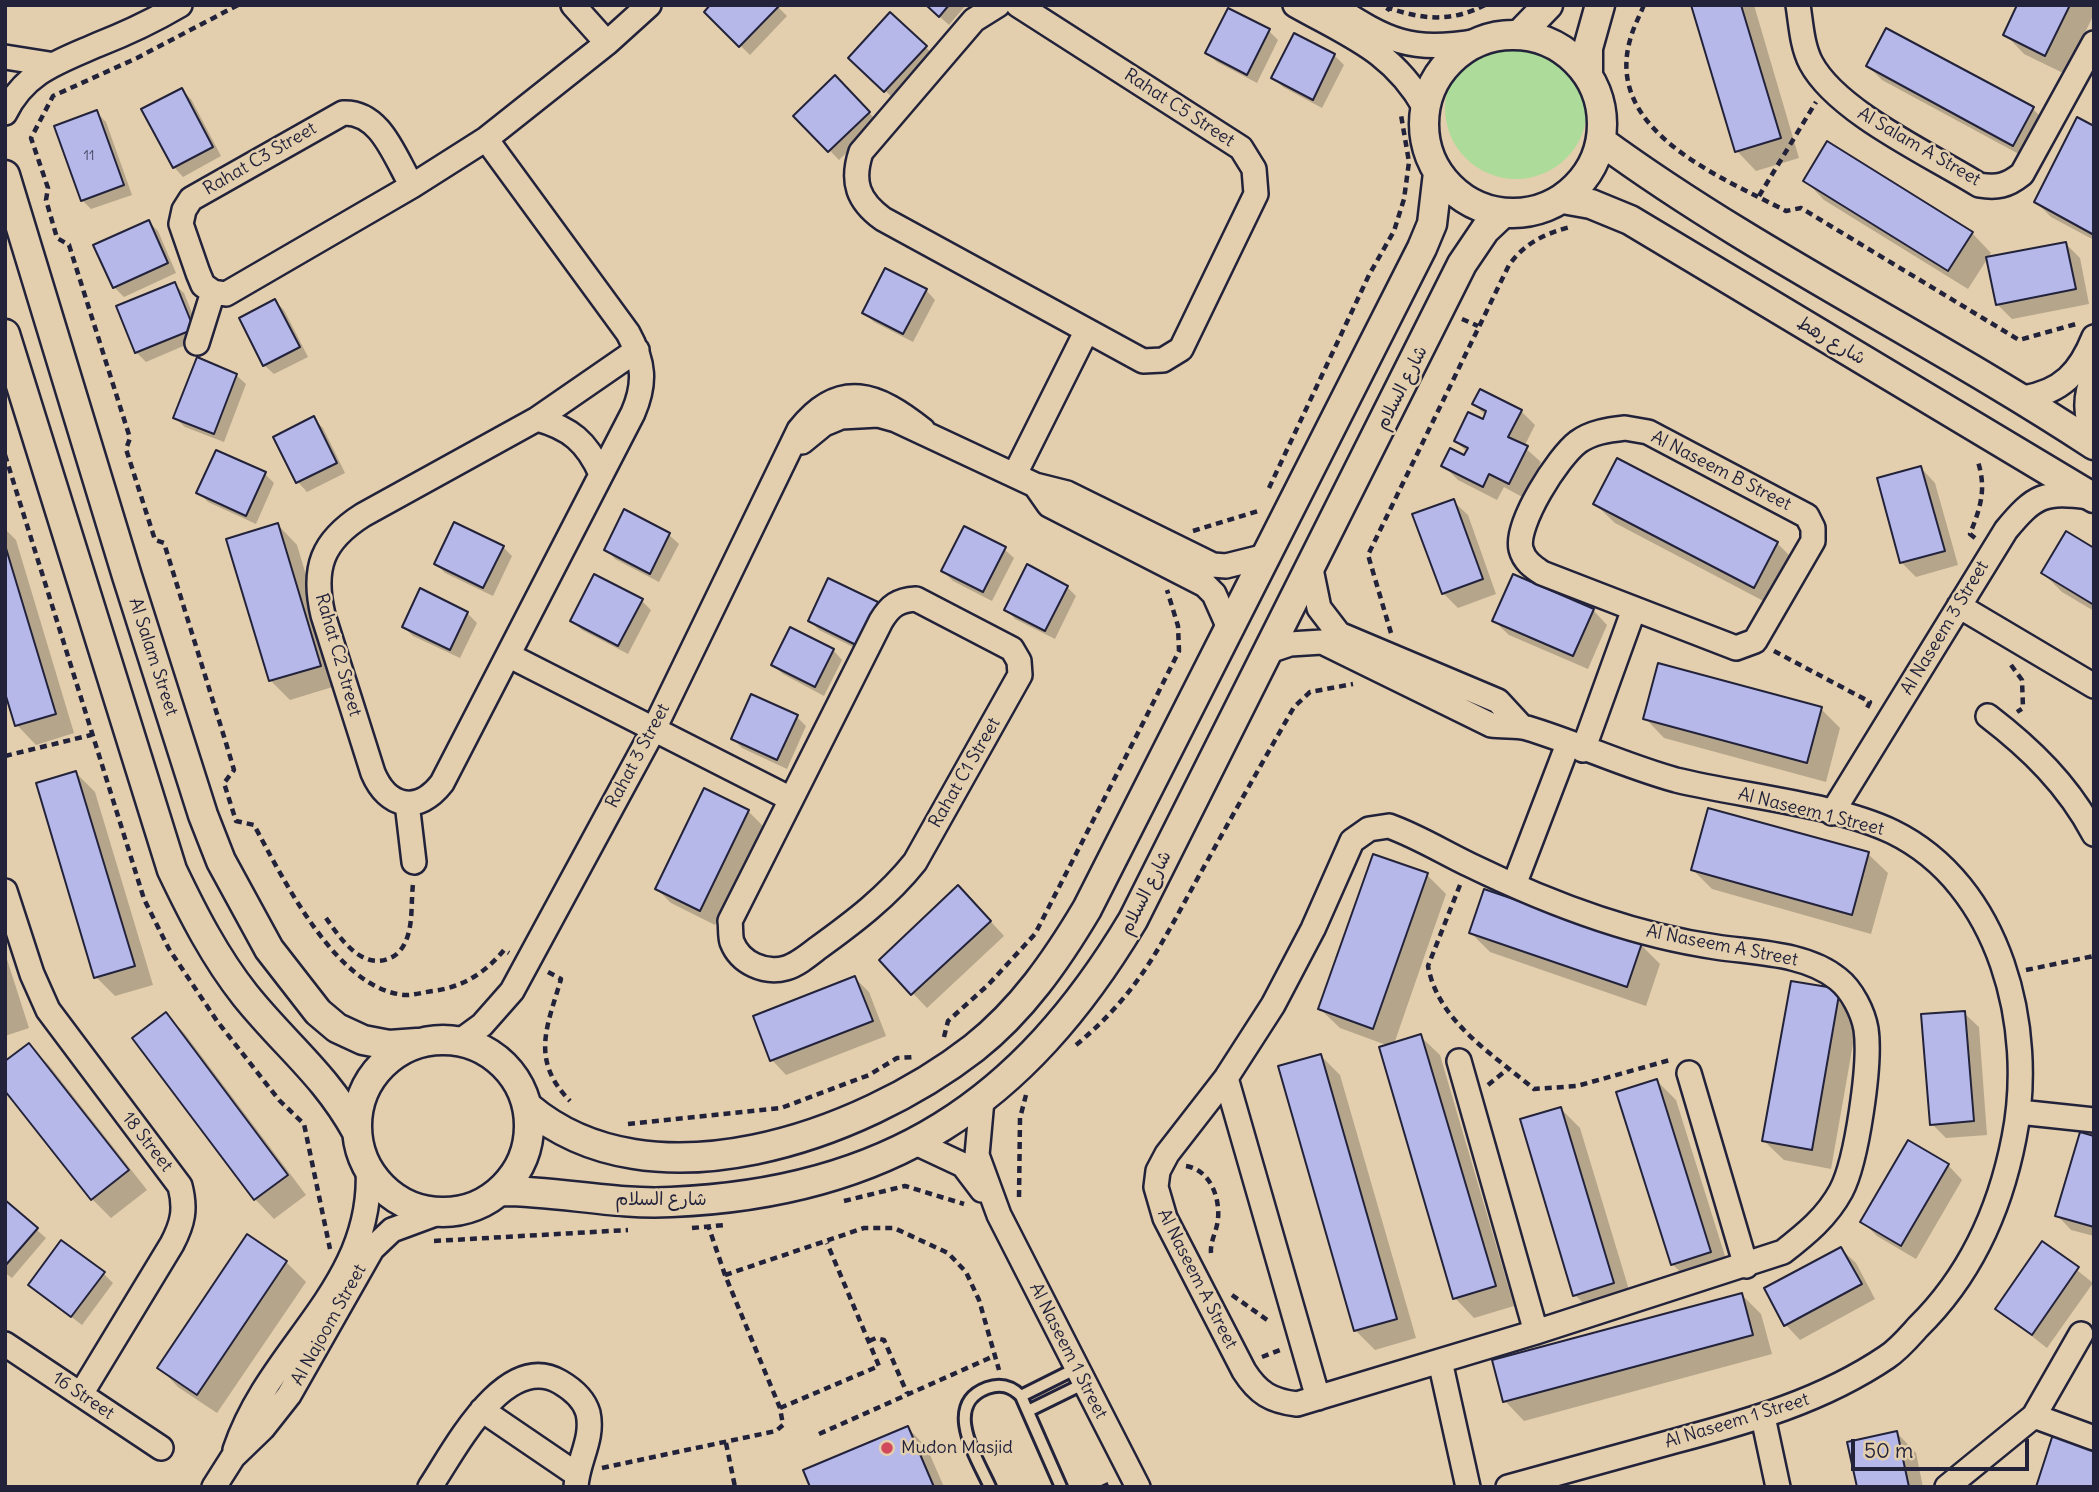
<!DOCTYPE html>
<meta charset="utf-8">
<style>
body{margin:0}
#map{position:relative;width:2099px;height:1492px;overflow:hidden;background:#e3cfad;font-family:Delius,sans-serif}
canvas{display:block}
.frame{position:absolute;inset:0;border:7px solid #22223b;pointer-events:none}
.scale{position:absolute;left:1851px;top:1439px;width:178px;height:32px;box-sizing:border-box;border:4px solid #22223b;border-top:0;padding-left:9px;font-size:21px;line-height:24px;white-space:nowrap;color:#22223b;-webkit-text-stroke:5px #e3cfad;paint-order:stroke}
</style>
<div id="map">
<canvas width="2099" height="1492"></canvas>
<div class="frame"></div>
<div class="scale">50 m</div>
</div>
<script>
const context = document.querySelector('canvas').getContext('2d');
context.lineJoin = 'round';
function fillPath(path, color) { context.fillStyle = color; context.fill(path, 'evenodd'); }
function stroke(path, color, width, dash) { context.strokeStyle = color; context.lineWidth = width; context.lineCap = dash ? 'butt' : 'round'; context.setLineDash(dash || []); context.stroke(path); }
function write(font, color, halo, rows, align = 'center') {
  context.font = font + ' Delius,"Playpen Sans Arabic",sans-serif'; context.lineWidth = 5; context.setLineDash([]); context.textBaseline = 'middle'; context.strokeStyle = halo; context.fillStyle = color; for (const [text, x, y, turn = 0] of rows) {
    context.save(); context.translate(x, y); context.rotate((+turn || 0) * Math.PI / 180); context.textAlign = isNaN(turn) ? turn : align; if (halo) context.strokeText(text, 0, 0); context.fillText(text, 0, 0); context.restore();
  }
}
fillPath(new Path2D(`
 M1445 108a71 71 0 1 1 142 0a71 71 0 1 1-142 0Z`), '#addb9a');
fillPath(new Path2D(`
 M776,5L787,16L750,55L706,12Z
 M927,5H966L949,25Z
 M1693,5H1754L1799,158L1756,171L1737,151Z
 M2019,5H2094V14L2065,74L2024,54L2005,34Z
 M890,14L935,56L895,100L850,58Z
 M1269,31L1278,40L1257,83L1217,62L1207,53Z
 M1334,55L1344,65L1322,108L1283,87L1273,78Z
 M1868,66L2033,109L2047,123L2028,159L1882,80Z
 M835,78L878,122L839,160L796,116Z
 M182,90L191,99L221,156L183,177L174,167Z
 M96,112L106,122L132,195L91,209L82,200Z
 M2094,128V240L2051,217L2036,202Z
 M1805,180L1972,233L1991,253L1968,289L1824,200Z
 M149,222L158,231L176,273L124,297L114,287Z
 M2066,244L2080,258L2089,304L2012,319L1997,304Z
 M174,284L184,293L202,338L146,362L136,352Z
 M926,290L935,300L913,342L874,322L864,313Z
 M275,301L284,310L308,357L274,374L264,365Z
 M236,375L246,384L224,442L185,427L175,418Z
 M1474,404L1521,411L1535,425L1524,447L1541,462L1524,498L1504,487L1497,500L1458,480L1443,465L1465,457L1467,452L1456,441L1483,421L1486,416Z
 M313,418L323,428L345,473L307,492L298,482L276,437Z
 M1921,468L1935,483L1958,565L1916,577L1901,562Z
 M265,474L274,483L256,524L208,502L198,492Z
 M1453,501L1468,515L1496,594L1458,608L1443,593Z
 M1595,504L1777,543L1796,562L1773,606L1615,523Z
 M278,525L297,545L339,685L290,700L271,681Z
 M5,529L16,540L74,733L36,745L17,725L5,687Z
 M669,535L679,544L659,582L615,559L606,549Z
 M503,547L512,556L493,596L445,573L436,564Z
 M1004,549L1014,558L992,601L953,581L943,571Z
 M2094,550V611L2062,592L2043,573Z
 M829,581L877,604L887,613L867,654L819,630L810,621Z
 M1067,587L1076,596L1055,639L1015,619L1006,609Z
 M642,601L651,610L628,654L582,630L572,620Z
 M1593,610L1607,625L1588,669L1509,635L1494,621Z
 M467,613L477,623L460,658L413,636L404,627Z
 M833,650L842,660L824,696L783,674L773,665Z
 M1821,709L1840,728L1826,782L1664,738L1645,718Z
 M797,717L806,726L787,769L742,748L733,739Z
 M76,773L95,792L153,985L115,996L96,977Z
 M748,811L763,826L715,925L671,903L657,889Z
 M1868,854L1888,873L1871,934L1712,889L1693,870Z
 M1427,875L1446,894L1394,1044L1420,1036L1440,1055L1514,1306L1474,1318L1455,1298L1389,1046L1340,1028L1320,1009Z
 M973,902L1004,936L927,1008L881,960Z
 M1471,933L1641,945L1660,964L1646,1006L1490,952Z
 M5,953L29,1028L5,1036Z
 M855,978L869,992L886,1036L786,1075L772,1060L755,1017Z
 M1839,991L1859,1010L1831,1169L1784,1160L1764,1141Z
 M1964,1013L1979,1027L1987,1135L1946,1138L1932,1124Z
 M166,1014L185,1034L306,1195L274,1219L255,1199L134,1038Z
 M28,1045L48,1064L147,1190L111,1218L92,1199Z
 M1321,1056L1340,1075L1416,1338L1375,1350L1355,1330Z
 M1657,1081L1676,1100L1730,1272L1692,1283L1672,1264Z
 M1561,1109L1580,1128L1633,1303L1594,1314L1575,1295Z
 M2094,1138V1236L2071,1230L2057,1215Z
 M1948,1165L1962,1180L1916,1259L1877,1236L1863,1222Z
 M5,1202L46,1238L12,1278L5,1273Z
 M248,1236L286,1262L306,1282L217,1413L178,1387L159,1367Z
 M2043,1243L2093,1283L2047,1348L1997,1309Z
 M1841,1249L1856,1263L1875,1299L1800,1340L1786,1325L1766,1289Z
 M104,1274L113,1283L82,1325L30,1285Z
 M1742,1295L1761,1314L1772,1354L1524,1421L1505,1401Z
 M908,1428L927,1448L944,1487H812Z
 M1897,1433L1916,1453L1923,1487H1858Z`), '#0003');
const building = new Path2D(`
 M710,5H779V6L739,47L704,12Z
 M926,5H949L939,17Z
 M1691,5H1741L1781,138L1735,152Z
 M2017,5H2070L2045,56L2003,35Z
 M1228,8L1270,29L1247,75L1205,53Z
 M890,12L927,46L884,92L848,58Z
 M1886,28L2034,107L2013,146L1866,66Z
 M1294,33L1335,54L1313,100L1271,78Z
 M835,75L870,112L828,152L793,116Z
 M182,88L213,147L173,168L141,109Z
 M97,110L124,185L81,201L54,126Z
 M2077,117L2094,126V235L2034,202Z
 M1827,141L1973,232L1948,271L1803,181Z
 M149,220L168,263L113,288L93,245Z
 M2066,242L2076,289L1996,305L1986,257Z
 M885,268L927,289L903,334L862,313Z
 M175,282L194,329L135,353L116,306Z
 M275,299L300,347L263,366L239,318Z
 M197,357L237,374L214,434L173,418Z
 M1480,389L1522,410L1508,437L1528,446L1509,484L1489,474L1483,487L1441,466L1450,448L1464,455L1468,448L1454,441L1468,412L1483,419L1486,411L1472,404Z
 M314,416L337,463L296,483L273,437Z
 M216,450L266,472L246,516L196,493Z
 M1617,458L1778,542L1754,588L1593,504Z
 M1921,466L1945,551L1900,563L1877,478Z
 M1454,499L1483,579L1442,594L1412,514Z
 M624,509L670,533L650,574L604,550Z
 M454,522L504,546L483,588L434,564Z
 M278,523L321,666L269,681L226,539Z
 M964,526L1006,547L983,592L941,571Z
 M2066,531L2094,548V605L2041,573Z
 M5,545L56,714L15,726L5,693Z
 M1027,564L1068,586L1045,631L1004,610Z
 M594,574L643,599L618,646L570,621Z
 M1513,574L1594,609L1573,656L1492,621Z
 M828,578L878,602L858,646L808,621Z
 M420,588L468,612L450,650L402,627Z
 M790,627L834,649L815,687L771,665Z
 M1658,663L1822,707L1807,763L1643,719Z
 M751,694L798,715L777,760L731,739Z
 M76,771L135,966L94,978L36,783Z
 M704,788L749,810L700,911L655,889Z
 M1708,808L1869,852L1852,915L1691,870Z
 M1373,854L1428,873L1373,1029L1318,1009Z
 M958,885L991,921L911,995L879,960Z
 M1484,889L1642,943L1627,987L1469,933Z
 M855,976L873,1021L770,1061L753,1016Z
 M1791,981L1840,989L1812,1150L1762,1141Z
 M1965,1011L1974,1121L1930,1125L1921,1014Z
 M166,1012L288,1175L254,1200L132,1038Z
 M1421,1034L1496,1286L1453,1299L1379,1047Z
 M29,1043L129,1170L91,1200L5,1091V1061Z
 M1321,1054L1397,1319L1354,1331L1278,1066Z
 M1657,1079L1711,1252L1671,1265L1616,1092Z
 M1561,1107L1614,1283L1573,1296L1520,1119Z
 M2080,1132L2094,1136V1227L2055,1216Z
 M1908,1140L1949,1164L1901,1246L1860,1222Z
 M5,1200L38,1228L5,1266Z
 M247,1234L287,1261L197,1395L157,1368Z
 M61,1240L105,1272L71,1317L28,1285Z
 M2042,1241L2079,1267L2032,1335L1995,1309Z
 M1841,1247L1862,1284L1784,1326L1764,1288Z
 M1742,1293L1753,1335L1503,1402L1492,1360Z
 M908,1426L934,1487H810L803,1470Z
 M2055,1428L2094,1441V1487H2036Z
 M1897,1431L1909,1487H1857L1847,1442Z`);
fillPath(building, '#b6b8e9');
stroke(building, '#22223b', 2);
const service = new Path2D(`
 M1021,1396L1077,1368
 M1028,1411L1085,1383
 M990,1487C977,1458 942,1405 987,1388C1001,1383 1011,1386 1021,1396L1061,1487`);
const minor = new Path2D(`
 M573,5L607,43
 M998,5L974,20L861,152C851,182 858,201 883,219L1143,361L1163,360L1181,349L1256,194L1254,169L1241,148L1018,5
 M1295,5C1350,36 1393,51 1425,108
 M1332,5C1388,41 1410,53 1478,41
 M1798,5C1801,24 1802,46 1811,63C1837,112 1931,155 1979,185C1997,188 2007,186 2022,174L2094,43
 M5,57L49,64
 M5,113C25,72 58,62 97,45C125,34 153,21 180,5
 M486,139L628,333C644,362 646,383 633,413L442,783C418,814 388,808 373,773L323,615C312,568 322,541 363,515L537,419L637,350
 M412,186C395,158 381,111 343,113L191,199L184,210L181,224L198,273L203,285L213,292L226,294L412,186L486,139L607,43L649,5
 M197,343L213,292
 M2094,374C2084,397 2085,415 2094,438
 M2023,398C2062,392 2080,372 2094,337
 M537,419C570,428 587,442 601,474
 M1625,428L1648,432L1807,516L1813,528V541L1755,641L1736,648L1542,573C1533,567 1524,561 1521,549C1515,524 1558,457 1578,442C1592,432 1608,430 1625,428Z
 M802,442L824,424L841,417L878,415L896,420L1035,485L1067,493L1213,565L1226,566L1266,556
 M1015,474L1086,332
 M1035,485L1049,505L1205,585L1214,594L1230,630
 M1311,569L1319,608L1339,634L1498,701L1522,727
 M916,599L1012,649L1019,661L1020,675L915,862C887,897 854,922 818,948C809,955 797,965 786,968C765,974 740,963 732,942C730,936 731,927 730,921L881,621C890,606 898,600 916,599Z
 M1959,606L2094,686
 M1266,652L1290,644L1322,642L1491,725C1503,727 1516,725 1527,728C1577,743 1625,766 1676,780C1741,796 1835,804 1893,832C2001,885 2036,1028 2014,1138C2000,1210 1971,1275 1918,1327C1909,1337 1899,1349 1887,1357C1822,1401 1750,1421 1675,1441C1619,1456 1564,1472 1508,1487
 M510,656L791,799
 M1988,716C2031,749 2068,785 2094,834
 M1583,750L1634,609
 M407,803L414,862
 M1832,813L2006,530C2035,495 2044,491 2090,497
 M1389,826C1417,836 1443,852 1470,865C1546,902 1632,935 1716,947C1756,953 1806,953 1838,979C1852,990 1863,1012 1866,1029C1871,1063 1857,1161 1841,1191C1827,1217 1806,1234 1783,1252L1536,1332L1297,1404C1271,1401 1258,1393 1244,1371L1165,1218L1156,1187L1158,1171L1167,1154L1226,1078L1273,1005L1313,929L1352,841L1369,829Z
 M1514,885L1568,744
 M5,891L32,974L48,1010L180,1186C186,1209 183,1223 172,1244L81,1394
 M460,1041L482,1025L512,991L654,729L799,430C840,378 878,394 923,430
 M1459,1061L1536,1332
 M1689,1073L1746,1266
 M1226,1078L1318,1398
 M982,1100L977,1155L999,1215L1138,1487
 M2019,1112L2094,1120
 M916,1143L963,1165L982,1190
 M5,1344L161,1448
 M1440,1361L1468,1487
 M482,1410L576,1474
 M2034,1416L2094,1438
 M1763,1417L1778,1487
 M235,1450C270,1345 375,1286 368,1168
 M214,1487L233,1457L263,1428L289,1395L372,1249L392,1230L438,1213
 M430,1487C454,1451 505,1350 560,1382C572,1389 584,1399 588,1413C594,1439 577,1462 576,1487
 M1947,1487L2034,1416L2081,1334`);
const tertiary = new Path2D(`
 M1520,34L1548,5
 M1424 124a89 89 0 1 1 178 0a89 89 0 1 1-178 0Z
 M1588,75V48L1600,5
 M1601,141C1757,255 1933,339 2094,445
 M5,175L127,576L203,815L221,861L269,949L318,1012L337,1028L363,1040L389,1045L417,1043
 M1563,199L1591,204L1630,220L2094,498
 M5,334L172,870C193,914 215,957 245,995C285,1045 325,1074 357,1132
 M357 1126a86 86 0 1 1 172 0a86 86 0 1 1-172 0Z
 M528,1107C651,1211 861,1136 974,1048C1022,1010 1056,961 1087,909L1422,248L1432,224L1438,173
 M502,1191C559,1191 614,1205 671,1202C888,1193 1023,1104 1133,920L1462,264L1485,230L1502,214`);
stroke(service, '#22223b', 16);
stroke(minor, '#22223b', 28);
stroke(tertiary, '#22223b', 33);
stroke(new Path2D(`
 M238,5L137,58L53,96L31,138L48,188L46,200L57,238L69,245L130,438L126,449L155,540L164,543L226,743L234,770L224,783L236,821L254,825C283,878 337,991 406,995C415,995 424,992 433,991C463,987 485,973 504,950L509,953
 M1644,5C1639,17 1633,28 1630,40C1604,132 1723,178 1786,211L1801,208L2019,340L2076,324
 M1387,11L1389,8C1425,20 1451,22 1485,5
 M1759,196L1816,102
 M1462,319L1478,326
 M5,455L144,899L169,949L217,1021L279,1100L304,1124L330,1249
 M1269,488L1369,275L1394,231L1404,199L1409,162L1401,115
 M1193,531L1258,511
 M1975,538L1970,534C1981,506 1987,488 1977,459
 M1391,633L1368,555L1509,265C1525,243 1544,234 1570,227
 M1774,651L1870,702L1867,708
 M2011,665L2022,680L2023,708L2017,712
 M5,756L91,735
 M1460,885L1428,966C1438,1022 1494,1055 1534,1089L1577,1086L1670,1060
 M326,918C340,938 362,971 390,958C398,955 404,947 407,938C413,922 411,901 413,884
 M2026,970L2094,956
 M548,972L561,979C547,1027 530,1060 570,1101
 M944,1037L948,1021L988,985L1035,934L1144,721L1179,651L1178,626L1167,590
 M1076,1045C1140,992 1161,944 1200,874C1231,818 1262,763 1294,707L1310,692L1353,684
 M1488,1085L1509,1068
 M628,1124L781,1108L869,1075L897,1058L916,1057
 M1186,1166C1210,1170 1220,1197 1218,1219C1217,1231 1210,1241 1211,1253
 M1019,1197L1020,1118L1026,1095
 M844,1201L905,1186L964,1204
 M692,1228L725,1225
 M434,1241L628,1230
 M725,1275L864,1228H894L948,1253L966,1272L979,1300L999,1370
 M1232,1295L1270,1322
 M869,1341L876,1338L884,1340L907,1393
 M1262,1357L1280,1350
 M780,1408L879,1366L827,1243
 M819,1434L994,1356
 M726,1443L735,1487
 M602,1468L776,1431L783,1425L780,1408L725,1275L709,1228
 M1102,1487L1111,1483`), '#22223b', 4.5, [7, 5]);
stroke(service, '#e3cfad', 10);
stroke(minor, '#e3cfad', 23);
stroke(tertiary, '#e3cfad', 28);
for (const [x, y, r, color] of [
 [887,1448,7,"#d1495b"]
]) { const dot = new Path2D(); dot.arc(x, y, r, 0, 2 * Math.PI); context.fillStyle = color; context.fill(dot); stroke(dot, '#e3cfad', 2.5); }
write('14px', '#474866', null, [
 ["11",89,156]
]);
write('18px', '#22223b', '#e3cfad', [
 ["Rahat C5 Street",1179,108,33],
 ["Al Salam A Street",1919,147,30],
 ["Rahat C3 Street",260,159,-30],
 ["شارع رهط",1831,341,31],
 ["شارع السلام",1402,388,-63],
 ["Al Naseem B Street",1721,471,27],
 ["Al Naseem 3 Street",1945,628,-59],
 ["Rahat C2 Street",338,655,74],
 ["Al Salam Street",153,657,72],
 ["Rahat 3 Street",638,756,-62],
 ["Rahat C1 Street",965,773,-60],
 ["Al Naseem 1 Street",1811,812,14],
 ["شارع السلام",1146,893,-63],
 ["Al Naseem A Street",1722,946,11],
 ["18 Street",147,1142,52],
 ["شارع السلام",661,1200],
 ["Al Naseem A Street",1197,1279,63],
 ["Al Najoom Street",329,1325,-61],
 ["Al Naseem 1 Street",1068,1351,63],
 ["16 Street",83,1396,34],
 ["Al Naseem 1 Street",1737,1421,-17]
]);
write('18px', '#22223b', '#e3cfad', [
 ["Mudon Masjid",901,1448]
], 'left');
</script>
